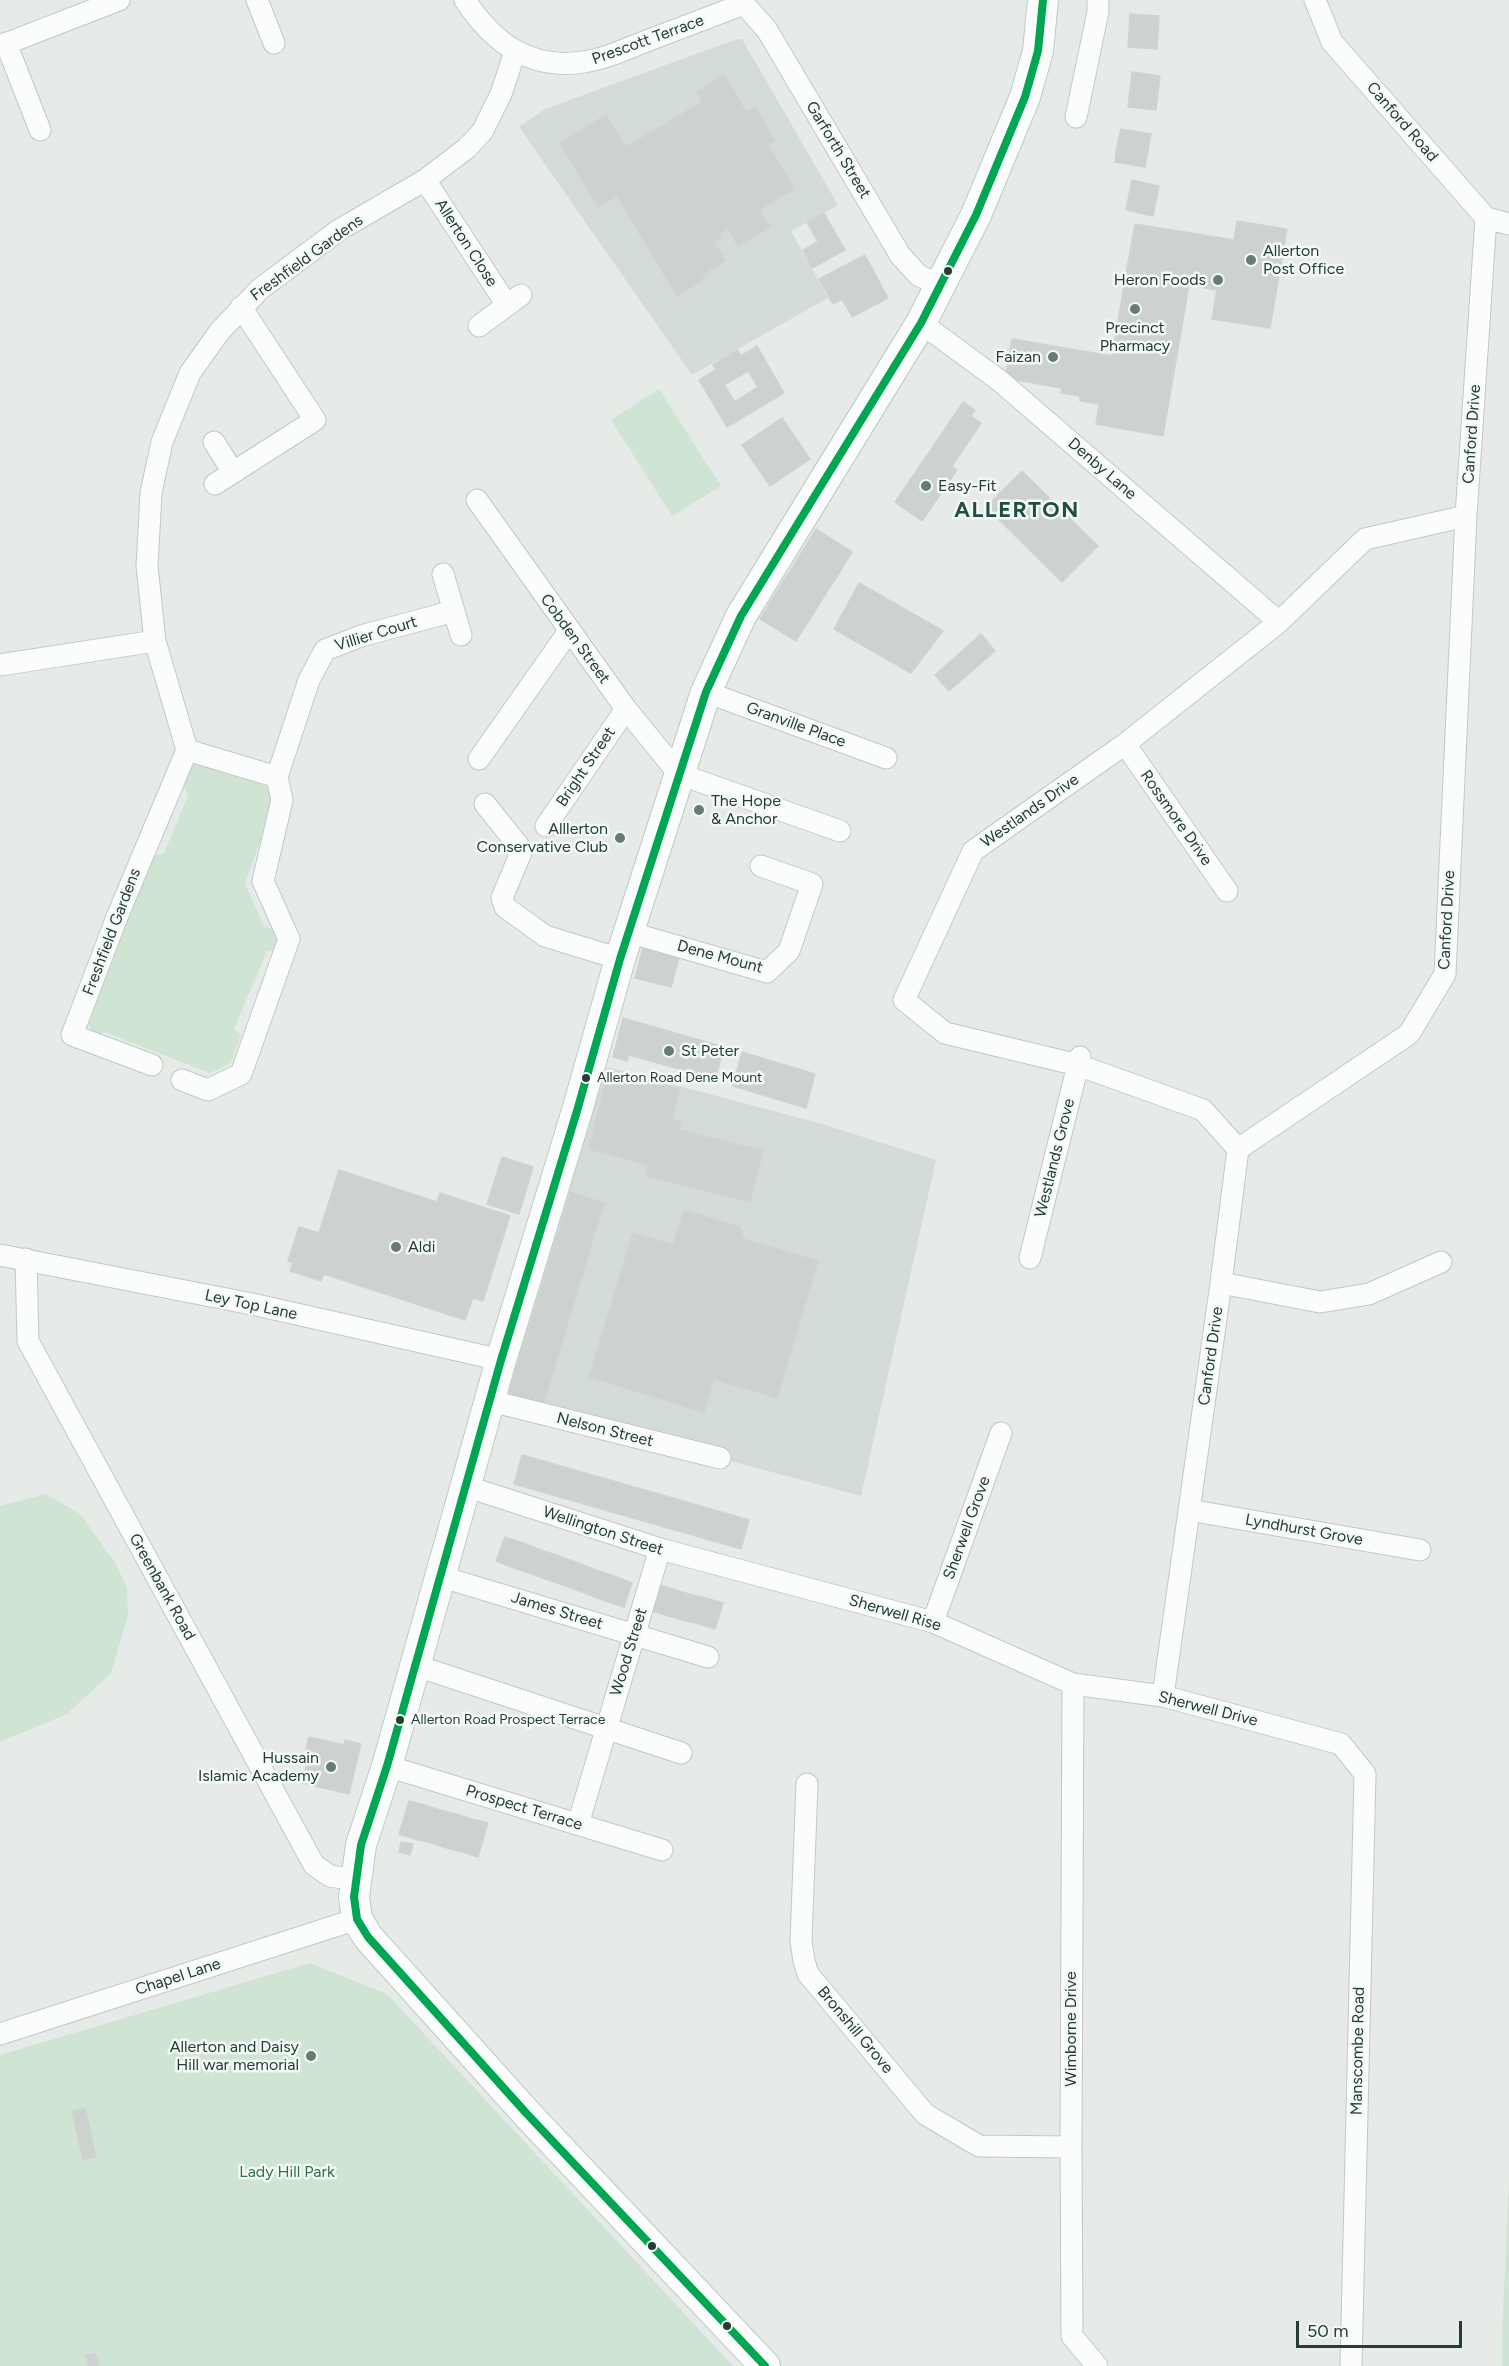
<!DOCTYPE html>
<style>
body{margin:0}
#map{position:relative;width:1509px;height:2366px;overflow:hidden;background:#e6ebe8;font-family:Figtree,sans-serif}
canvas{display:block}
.scale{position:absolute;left:1296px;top:2321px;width:166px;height:27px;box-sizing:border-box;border:3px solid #233e33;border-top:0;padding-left:8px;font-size:18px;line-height:21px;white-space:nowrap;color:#233e33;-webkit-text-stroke:4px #f4f9f6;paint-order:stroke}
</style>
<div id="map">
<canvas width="1509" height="2366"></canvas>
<div class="scale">50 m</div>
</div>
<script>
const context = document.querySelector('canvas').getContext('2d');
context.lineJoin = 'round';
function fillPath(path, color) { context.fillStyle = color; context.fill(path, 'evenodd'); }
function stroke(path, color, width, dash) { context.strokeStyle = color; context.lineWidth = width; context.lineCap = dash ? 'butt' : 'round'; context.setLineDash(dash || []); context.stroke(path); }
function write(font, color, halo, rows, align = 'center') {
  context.font = font + ' Figtree,sans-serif'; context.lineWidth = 5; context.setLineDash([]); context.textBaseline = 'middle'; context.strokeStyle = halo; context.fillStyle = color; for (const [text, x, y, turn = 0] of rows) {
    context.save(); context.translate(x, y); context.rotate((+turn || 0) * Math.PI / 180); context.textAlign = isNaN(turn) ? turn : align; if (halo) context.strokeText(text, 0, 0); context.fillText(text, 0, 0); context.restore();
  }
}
fillPath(new Path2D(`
 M737,39H742L838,205L791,231L828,298L692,375L519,127L545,109Z
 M607,1067L819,1123L936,1160L861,1496L501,1399Z`), '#d4dcd7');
fillPath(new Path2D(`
 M659,389L721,486L672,516L611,420Z
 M203,763L267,787L273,793L274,803L245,883L264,927L275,929L279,936L275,951H267L234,1029L241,1035L231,1063L210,1073L104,1032L96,1039L87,1020L148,858L164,853L188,796L181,777L191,765Z
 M46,1494L80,1514L116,1564L127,1588L128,1615L111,1673L67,1714L0,1742V1506Z
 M310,1963L387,1994L733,2366H0V2055Z
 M1509,2182V2366H1502V2334Z`), '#cfe4d3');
const building = new Path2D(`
 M1130,14L1159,16L1158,33L1129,31Z
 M1129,31L1158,33L1157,49L1128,47Z
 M1132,72L1160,76L1158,93L1130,89Z
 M724,75L746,112L755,107L775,141L768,145L794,189L759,210L770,227L738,246L728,229L720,233L722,237L714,242L725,261L702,275L704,279L677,296L617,196L598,207L560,143L606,115L626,147L702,102L696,92Z
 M1130,89L1158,93L1156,110L1128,107Z
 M1121,129L1151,134L1148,151L1117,145Z
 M1117,145L1148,151L1145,167L1115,162Z
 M1132,180L1159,186L1156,201L1129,195Z
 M1129,195L1156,201L1153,216L1126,210Z
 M824,213L845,250L812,268L803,250L818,242L807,222Z
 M1237,221L1287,229L1270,328L1212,319L1217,290L1126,274L1135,224L1234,240Z
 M865,255L888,298L852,317L842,299L833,304L819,279Z
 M1126,274L1189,285L1163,436L1096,424L1099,404L1080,401V396L1061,393L1062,388L1005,378L1012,339L1112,356Z
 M757,346L784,393L727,427L699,380L716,370L713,365L737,350L741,356ZM748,371L758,387L735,402L724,385Z
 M963,402L975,410L971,416L981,423L952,466L930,451Z
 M782,418L810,459L770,486L742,445Z
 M930,451L957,470L922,521L895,502Z
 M1022,471L1098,546L1062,582L986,507Z
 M816,529L852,552L844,565L808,542Z
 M808,542L844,565L836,578L800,555Z
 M800,555L836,578L828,590L792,568Z
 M792,568L828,590L820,603L784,580Z
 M784,580L820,603L812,616L776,593Z
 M859,583L943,631L911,673L834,629Z
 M776,593L812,616L804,628L768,606Z
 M768,606L804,628L796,641L760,619Z
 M981,634L995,651L949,691L935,675Z
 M643,948L679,958L671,987L635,978Z
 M623,1018L724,1047L715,1081L704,1078L702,1084L684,1079L686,1071L629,1055L627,1061L613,1057Z
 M742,1052L815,1074L806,1108L733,1086Z
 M608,1071L679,1089L672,1119L681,1121L679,1130L763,1151L750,1202L645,1176L648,1165L589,1149Z
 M502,1157L533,1167L519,1214L487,1204Z
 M339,1170L437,1202L440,1193L510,1216L483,1301L473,1298L465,1320L324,1274L321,1281L290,1271L293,1263L288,1261L299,1227L319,1233Z
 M571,1192L604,1203L542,1409L507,1398Z
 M684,1210L740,1227L744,1239L818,1261L777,1398L714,1379L704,1412L589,1377L633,1233L673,1245Z
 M522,1455L540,1460L532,1489L514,1484Z
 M540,1460L557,1465L549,1494L532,1489Z
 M557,1465L575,1470L566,1499L549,1494Z
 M575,1470L592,1475L584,1504L566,1499Z
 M592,1475L610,1480L601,1509L584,1504Z
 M610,1480L627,1485L619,1514L601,1509Z
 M627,1485L645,1490L636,1519L619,1514Z
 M645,1490L662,1495L654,1524L636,1519Z
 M662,1495L680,1500L671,1529L654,1524Z
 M680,1500L697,1505L689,1534L671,1529Z
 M697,1505L714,1510L706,1539L689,1534Z
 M714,1510L732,1515L724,1544L706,1539Z
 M732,1515L749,1520L741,1549L724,1544Z
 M505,1537L523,1543L514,1568L496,1561Z
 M523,1543L541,1550L532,1574L514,1568Z
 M541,1550L559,1556L551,1581L532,1574Z
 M559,1556L578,1563L569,1587L551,1581Z
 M578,1563L596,1570L587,1594L569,1587Z
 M596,1570L614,1576L605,1601L587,1594Z
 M614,1576L632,1583L624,1607L605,1601Z
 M656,1584L673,1589L665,1615L649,1610Z
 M673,1589L689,1594L682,1620L665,1615Z
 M689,1594L706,1598L699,1624L682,1620Z
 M706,1598L723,1603L715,1629L699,1624Z
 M309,1737L344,1745L345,1740L361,1744L349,1794L302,1783L310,1751L306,1750Z
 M409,1801L425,1805L415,1839L399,1834Z
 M425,1805L440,1810L431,1843L415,1839Z
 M440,1810L456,1814L447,1848L431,1843Z
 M456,1814L472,1819L462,1852L447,1848Z
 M472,1819L488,1823L478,1857L462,1852Z
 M401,1842L413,1844L410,1855L399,1852Z
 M85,2108L96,2157L83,2160L72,2111Z
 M95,2353L99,2366H89L86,2355Z`);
fillPath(building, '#cdd2cf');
stroke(building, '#cfd4d1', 1.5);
const street = new Path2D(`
 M257,0L274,43
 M465,0C493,43 530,70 583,62C606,59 628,48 649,40C681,28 712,16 744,4
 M1315,0L1332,42L1486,218L1509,224
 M744,4L767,30L900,255L918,275L940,286
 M6,43L40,130
 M0,46L119,0
 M1076,117L1098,12V0
 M425,180L507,305
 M921,323L1000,381L1279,622
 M479,326L521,295
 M214,442L233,472
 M215,484L315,420L241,307
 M477,500L626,709L679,774L840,831
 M443,574L461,635
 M0,665L155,641
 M706,692L886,758
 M1125,744L1227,891
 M479,759L569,631
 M277,777L187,750L155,641L147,566L151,493L162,442L190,373L220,331L260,289L339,230L425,180L467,148L482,132L501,94L515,52
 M277,777L309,680L325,650L361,636L454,611
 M485,804L522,850L502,898L505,907L545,936L620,959
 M546,826L626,709
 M628,932L767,972L789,951L812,884L761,866
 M152,1065L72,1035L117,917L187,750
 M182,1080L208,1090L241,1074L289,939L263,881L282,800L277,777
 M1238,1149L1203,1110L1078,1065L945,1033L904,1000L973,851L1125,744L1279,622L1365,539L1466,516
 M0,1255L252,1304L501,1360
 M1030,1258L1080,1057
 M26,1259L28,1341L314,1865L330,1876L356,1880
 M1221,1283L1320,1302L1369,1294L1441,1262
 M491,1401L720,1458
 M465,1486L660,1549L933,1622L1073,1684L1163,1696L1341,1744L1365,1774L1351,2366
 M1189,1510L1420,1550
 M439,1576L708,1657
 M933,1622L1001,1433
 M414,1665L681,1753
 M1073,1684L1071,2147L1072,2336L1097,2366
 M1163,1696L1221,1283L1238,1149L1409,1034L1445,974L1466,516L1486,218
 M387,1766L662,1850
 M807,1784L801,1941L804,1961L808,1974L925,2114L979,2146L1071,2147
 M578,1824L660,1549
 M0,2034L357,1919`);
const secondary = new Path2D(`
 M765,2366L527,2114L368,1937L357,1919L354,1897L361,1845L387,1766L501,1360L577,1111L620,959L706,692L741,616L921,323L976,215L1025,97L1038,51L1043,0`);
stroke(street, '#c3c8c5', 23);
stroke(secondary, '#c1c9c5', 32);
stroke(street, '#fbfcfc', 21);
stroke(secondary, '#fbfcfc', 30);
stroke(new Path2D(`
 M765,2366L527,2114L368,1937L357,1919L354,1897L361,1845L387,1766L501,1360L577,1111L620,959L706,692L741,616L921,323L976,215L1025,97L1038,51L1043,0`), '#00a651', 8);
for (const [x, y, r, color] of [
 [1251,260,6,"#677b72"],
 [948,271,5,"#233e33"],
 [1218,280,6,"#677b72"],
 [1135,309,6,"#677b72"],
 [1053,357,6,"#677b72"],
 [926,486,6,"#677b72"],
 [699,810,6,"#677b72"],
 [620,838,6,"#677b72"],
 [669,1051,6,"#677b72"],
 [586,1078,5,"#233e33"],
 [396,1247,6,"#677b72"],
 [400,1720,5,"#233e33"],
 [331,1767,6,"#677b72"],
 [311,2056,6,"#677b72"],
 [652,2246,5,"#233e33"],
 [727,2326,5,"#233e33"]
]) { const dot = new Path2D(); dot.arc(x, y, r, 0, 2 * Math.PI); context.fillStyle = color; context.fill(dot); stroke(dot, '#f4f9f6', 2); }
write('14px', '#233e33', '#f4f9f6', [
 ["Allerton Road Dene Mount",597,1078],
 ["Allerton Road Prospect Terrace",411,1720]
], 'left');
write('16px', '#233e33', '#f4f9f6', [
 ["Prescott Terrace",648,40,-20],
 ["Canford Road",1402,122,49],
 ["Garforth Street",838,150,59],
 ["Allerton Close",466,243,57],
 ["Freshfield Gardens",307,258,-36],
 ["Canford Drive",1472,434,-86],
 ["Denby Lane",1102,469,41],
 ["Villier Court",376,634,-17],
 ["Cobden Street",575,639,54],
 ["Granville Place",796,725,20],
 ["Bright Street",586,767,-56],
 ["Westlands Drive",1030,811,-35],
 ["Rossmore Drive",1176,818,55],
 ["Canford Drive",1447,920,-87],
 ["Freshfield Gardens",112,932,-69],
 ["Dene Mount",720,957,15],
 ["Westlands Grove",1055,1158,-76],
 ["Ley Top Lane",251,1305,12],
 ["Canford Drive",1211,1356,-82],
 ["Nelson Street",605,1430,14],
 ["Sherwell Grove",967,1528,-70],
 ["Lyndhurst Grove",1304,1530,10],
 ["Wellington Street",603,1531,18],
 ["Greenbank Road",162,1587,61],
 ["James Street",557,1611,17],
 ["Sherwell Rise",895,1613,16],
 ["Wood Street",629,1652,-73],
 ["Sherwell Drive",1208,1709,14],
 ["Prospect Terrace",524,1808,17],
 ["Chapel Lane",178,1977,-18],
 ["Wimborne Drive",1071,2029,-90],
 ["Bronshill Grove",855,2030,50],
 ["Manscombe Road",1358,2051,-89]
]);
write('16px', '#233e33', '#f4f9f6', [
 ["Allerton",1263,251],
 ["Post Office",1263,269],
 ["Heron Foods",1206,280,"right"],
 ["Precinct",1135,328,"center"],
 ["Pharmacy",1135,346,"center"],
 ["Faizan",1041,357,"right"],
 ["Easy-Fit",938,486],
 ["The Hope",711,801],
 ["& Anchor",711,819],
 ["Alllerton",608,829,"right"],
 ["Conservative Club",608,847,"right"],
 ["St Peter",681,1051],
 ["Aldi",408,1247],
 ["Hussain",319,1758,"right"],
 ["Islamic Academy",319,1776,"right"],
 ["Allerton and Daisy",299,2047,"right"],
 ["Hill war memorial",299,2065,"right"]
], 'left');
write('16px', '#2e7540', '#f4f9f6', [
 ["Lady Hill Park",287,2172]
]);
context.letterSpacing = '1.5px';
write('bold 22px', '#1f503e', '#f4f9f6', [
 ["ALLERTON",1017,511]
]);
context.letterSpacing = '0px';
</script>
